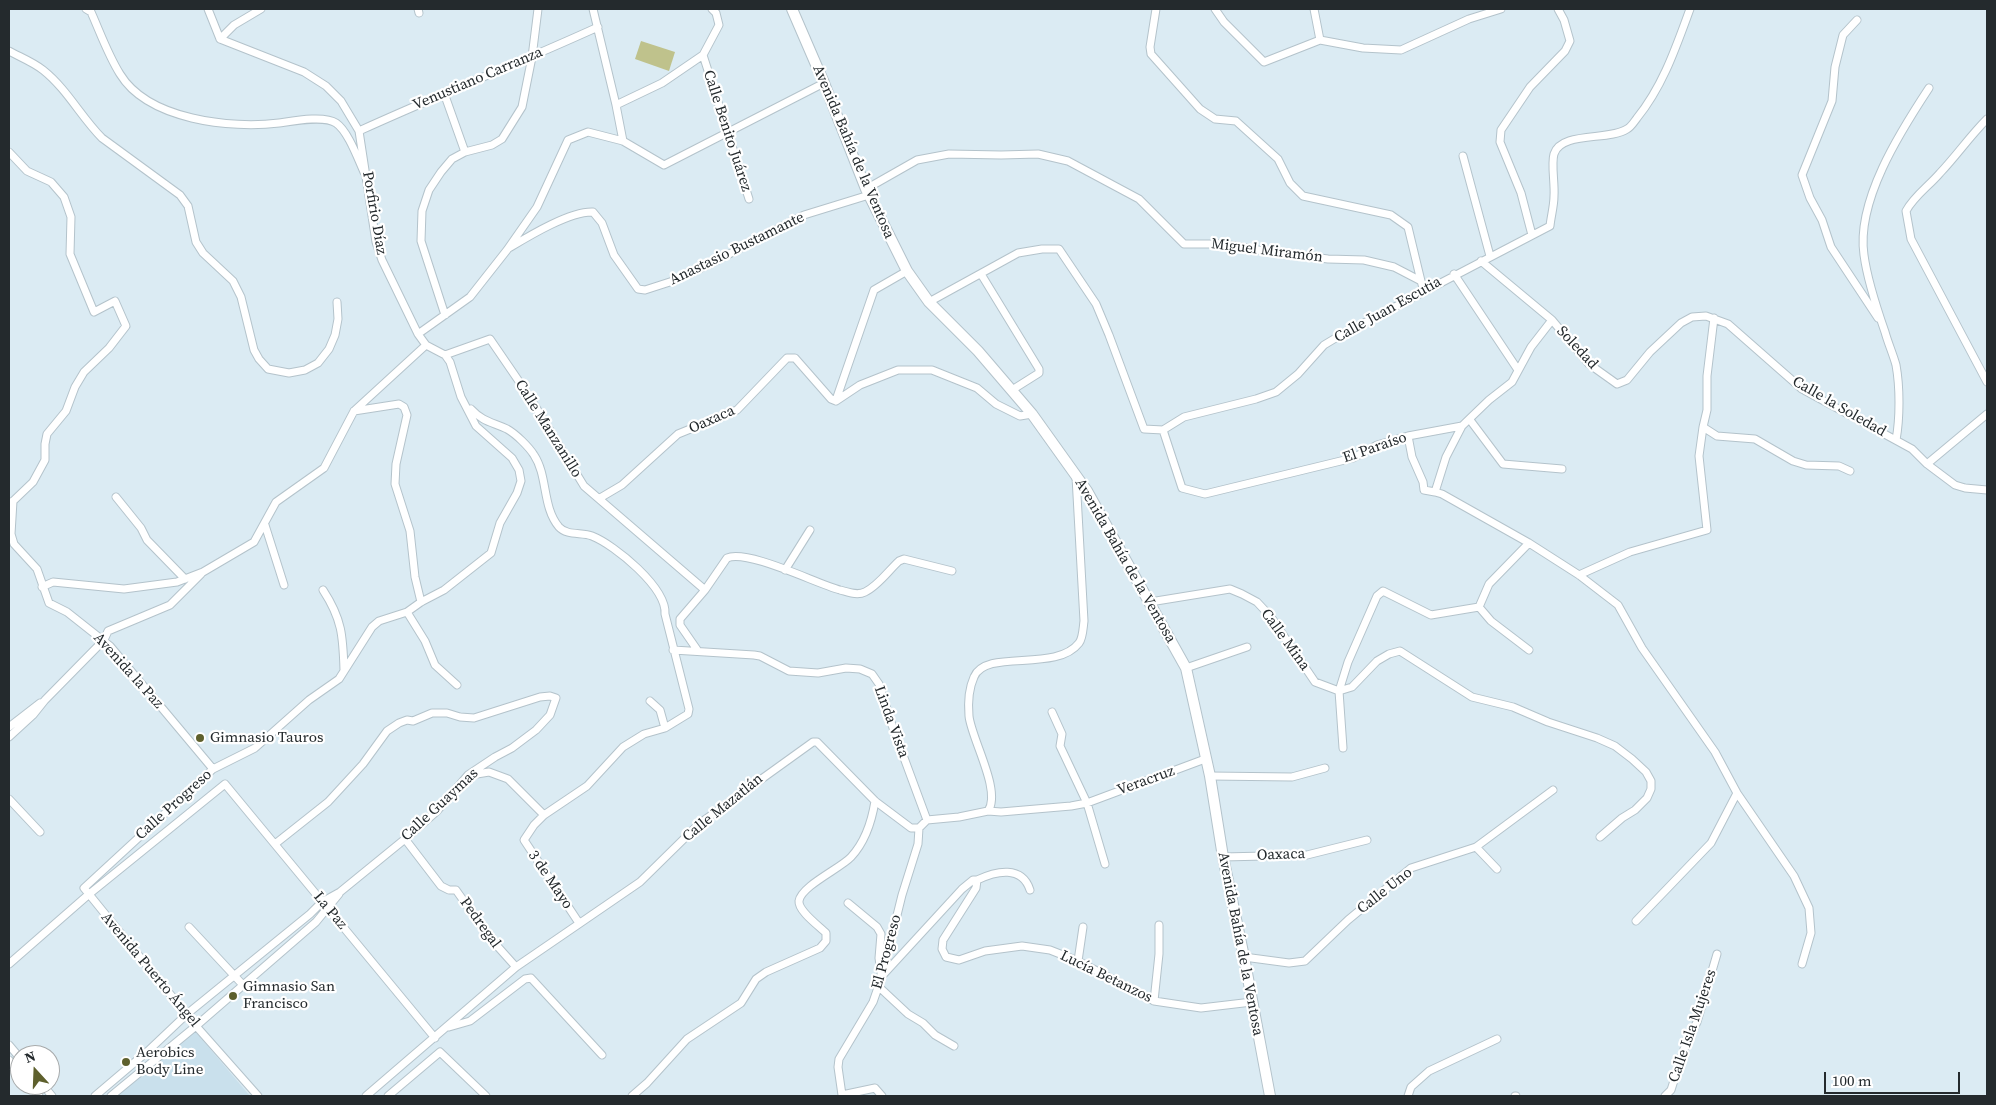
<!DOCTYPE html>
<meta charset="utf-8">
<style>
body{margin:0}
#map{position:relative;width:1996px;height:1105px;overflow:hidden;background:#dbebf3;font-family:"Source Serif 4",serif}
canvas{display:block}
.frame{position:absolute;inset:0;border:10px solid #242a2d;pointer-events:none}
.north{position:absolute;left:10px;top:1045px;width:50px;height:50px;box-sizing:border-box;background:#fff;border:1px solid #a7aaab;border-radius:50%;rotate:340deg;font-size:14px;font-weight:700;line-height:20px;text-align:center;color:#242a2d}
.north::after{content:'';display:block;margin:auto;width:18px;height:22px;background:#5e602d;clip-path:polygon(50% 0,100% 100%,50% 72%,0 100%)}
.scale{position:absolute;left:1824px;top:1072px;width:136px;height:22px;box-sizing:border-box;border:2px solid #242a2d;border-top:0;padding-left:6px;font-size:15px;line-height:18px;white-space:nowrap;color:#242a2d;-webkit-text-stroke:4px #fff;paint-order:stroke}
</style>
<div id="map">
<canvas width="1996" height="1105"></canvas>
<div class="frame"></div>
<div class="north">N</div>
<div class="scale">100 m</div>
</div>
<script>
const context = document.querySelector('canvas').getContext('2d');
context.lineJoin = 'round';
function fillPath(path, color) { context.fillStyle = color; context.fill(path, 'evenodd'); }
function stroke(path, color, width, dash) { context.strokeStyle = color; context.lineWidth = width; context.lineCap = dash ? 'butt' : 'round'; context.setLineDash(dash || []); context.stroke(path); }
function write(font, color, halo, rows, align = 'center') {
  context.font = font + ' "Source Serif 4",serif'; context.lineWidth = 4.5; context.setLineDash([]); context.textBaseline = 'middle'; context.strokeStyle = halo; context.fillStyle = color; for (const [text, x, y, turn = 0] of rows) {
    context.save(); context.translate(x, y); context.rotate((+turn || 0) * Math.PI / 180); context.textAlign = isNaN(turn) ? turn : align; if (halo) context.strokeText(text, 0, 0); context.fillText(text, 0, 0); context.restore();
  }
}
fillPath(new Path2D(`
 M194,1030L250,1096H116Z`), '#c9e0ec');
fillPath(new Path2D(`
 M641,41L675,52L669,71L635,59Z`), '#bfc28c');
const street = new Path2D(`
 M86,9L91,12C100,32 108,55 120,74C148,120 231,129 279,123C293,121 324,115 336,123C348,131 358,159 364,172
 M208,9L220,39L304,72L326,86L341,101L359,131L376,242L382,260L418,334L426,345L445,355L450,362L461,397L476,426L512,458L519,470L521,481L517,493L500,523L491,553L444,590L421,602L407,612L379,621L372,627L339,679L309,700L255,748L213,769L84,888L196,1026L258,1096
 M418,9L419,13
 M593,9L616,105L623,141
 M712,9L716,13L719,25L703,55L749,199
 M1156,9L1150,47L1151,54L1200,109L1215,119L1236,121L1278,159L1290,183L1303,196L1391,215L1408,227L1421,281
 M1215,9L1224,22L1264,62L1320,40
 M1314,9L1320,40L1363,48L1401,50L1469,19L1501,9
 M1857,20L1843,35L1835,67L1832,101L1802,175L1810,198L1822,220L1831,247L1878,318
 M220,39L234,25L261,9
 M9,51C20,57 33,62 43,70C67,89 81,117 102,138L180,195L188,206L196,242L203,253L233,281L241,297L254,350L259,359L268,369L289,373L305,370L318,363L329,349L335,335L338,319L337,302
 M444,93L465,152
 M616,105L662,83L703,55
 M1987,119C1970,136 1957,155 1940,173C1929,186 1914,196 1906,211L1911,239L1987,382
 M359,131C438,95 519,63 598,27
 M9,152L27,171L51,182L64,197L71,217L70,254L94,312L115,301L126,326L109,348L84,372L75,387L66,411L47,434L45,444V460L33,482L9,505
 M1463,156L1490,256
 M866,189L917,160L949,154L1001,155L1038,154L1068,161L1139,199L1184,244H1224L1264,251L1328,259L1364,260L1394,267L1421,281L1424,291
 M1532,235L1521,193L1500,142L1501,130L1530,87L1565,51L1570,41L1564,20L1558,9
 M509,248C529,236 570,211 593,212L602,223L614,255L638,289L645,290L676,280L714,262L804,215L869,195
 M1481,261L1552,320L1589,364L1617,384L1627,380L1650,352L1681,323L1692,317L1706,316L1728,324L1802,389L1912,449L1927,464L1955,485L1965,488L1987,490
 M981,274L1039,369V373L1012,390
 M1454,274L1518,370
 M929,302L1018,253L1042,249H1059L1096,304L1109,335L1144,429L1163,430L1184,417L1256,399L1276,392L1298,374L1324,345L1339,336L1550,226C1551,216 1554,206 1554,196C1555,184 1551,164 1554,154C1561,131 1609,141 1627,129C1631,127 1634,122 1637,118C1663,86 1676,47 1690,9
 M445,315L421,241L422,211L429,190L441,172L452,159L465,152L492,145L502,139L522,107L532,57L538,9
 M1714,318L1707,376V410L1703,427L1717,436L1755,439L1793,461L1806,465L1839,466L1850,471
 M418,334L470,297L507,250L537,207L568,140L588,132L623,141L664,165L824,83
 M445,355L490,339L529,396L584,486L705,590
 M836,400L874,290L907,271
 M836,401L860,385L898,370H932L977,388L996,404L1020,416L1032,414
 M471,409C483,422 492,422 507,429C516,434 529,447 534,455C548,476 542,507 559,527C567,536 582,532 592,536C615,545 667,588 665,614L689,709L688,714L683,717L665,728L644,734L623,747L587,786L544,815
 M354,411L399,404L404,407L407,415L396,464L395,484L410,531L415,577L421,602
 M1470,420L1503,464L1562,469
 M1462,426L1446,457L1435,492L1442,494L1529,543L1579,575L1618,605L1642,648L1715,752L1737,793L1794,876L1809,908L1811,933L1802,964
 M1163,430L1182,488L1205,494L1353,458L1377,445L1408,436L1462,426L1489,400L1512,382L1531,347L1552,320
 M1408,436L1412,457L1423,482L1424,490L1435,492
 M1896,440C1900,418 1900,387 1896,365C1893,354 1888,343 1885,332C1877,309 1867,278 1864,255C1856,201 1900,132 1929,88
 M1927,464L1987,414
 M116,497L141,528L147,540L185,579
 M600,498L622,485L678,434L737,410L787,358H795L831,399L836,401
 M13,501L11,534L14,544L37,569L49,603L67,612L110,646L213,769
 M265,525L284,585
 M785,570L810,530
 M1579,575L1630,552L1707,530L1699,456L1703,427
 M42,587L53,582L124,589L177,582L203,572L254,542L276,502L324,468L354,411L426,345
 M323,590C342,619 343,636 344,670
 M1150,602L1230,589L1242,594L1257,602L1271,617L1315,682L1339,691L1352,687L1377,661L1389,654L1400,651L1472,697L1513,707L1548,722L1597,738L1615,746L1632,759L1646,772L1651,781V789L1647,798L1635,810L1622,818L1600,837
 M1479,607L1489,584L1529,543
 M407,612L425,641L435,665L457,685
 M673,650L754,655L760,656L789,671L818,673L846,668L860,669L872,674L879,684L893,728L927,820
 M698,651L680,625V619L705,590L727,558C747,549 815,583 840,590C848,592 857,596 865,592C878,586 889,570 899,561L904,559L952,571
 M1186,668L1247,647
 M650,701L660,710L665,728
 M1052,712L1062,734L1060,746L1087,803L1105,864
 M9,727L40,703
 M9,737L33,715L45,700L104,640L108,631L170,605L201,574
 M1343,748L1339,691L1348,662L1377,596L1383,591L1431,615L1479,607L1491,621L1529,650
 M471,775L489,772L508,779L544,815L534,825L524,840L579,923
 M1210,776L1292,777L1325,768
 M9,799L40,832
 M988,811L1001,812L1071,806L1087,803L1205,759
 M405,839L441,886L449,890H456L490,938L516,967
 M1476,847L1497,869
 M1223,857L1307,855L1367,840
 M977,880C996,871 1022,865 1030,890
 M848,903L877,927L881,934L879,958L881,973
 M1636,921L1711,843L1737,793
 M189,927L243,985
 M1244,957L1289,963L1305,961L1348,920L1411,868L1476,847L1553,790
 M1078,961L1083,927
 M9,964L88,895L225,784L435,1038
 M882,976L962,889L973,880H977L976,888L943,940L942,949L946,957L959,960L985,951L1022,946L1050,950L1078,961L1154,1001L1201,1008L1252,1002
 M878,986L908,1014L923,1023L935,1035L954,1046
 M1154,1001L1159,954V925
 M449,1027L470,1021L525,979L531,978L602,1055
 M9,1045L20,1058
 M9,1060L20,1073
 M30,1085L39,1096
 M43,1085L52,1096
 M95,1096L148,1051L187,1014L310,914L322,902L340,892L405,839L437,811L468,775L495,757L512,748L536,730L550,715L556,698L550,696L540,697L474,718L460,717L447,713H432L413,721L407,720L399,723L387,731L363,764L328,802L275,844
 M111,1096L196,1026L316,922L339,894
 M366,1096L516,967L640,882L699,824L813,742H817L875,801L911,828H919L927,820L959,817L988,811C1002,791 971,738 969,716C968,704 969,688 974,677C986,648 1056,673 1079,643C1083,638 1083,628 1084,621L1076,477
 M388,1096L440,1052L486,1096
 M632,1096L647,1083L687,1039L741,1003L756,979L766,972L820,948L826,941V933C819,926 798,911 799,901C801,886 841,868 851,857C865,842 872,820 875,801
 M882,1096L875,1088L842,1095L838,1067L839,1059L873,1002L882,976L902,895L918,844L919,828
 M1408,1096L1411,1087L1429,1071L1497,1039
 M1515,1096H1516
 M1665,1096L1671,1090L1684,1049L1697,1022L1717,954`);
const secondary = new Path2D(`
 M792,9L824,83L866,189L907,271L929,302L978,351L1032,414L1087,491L1186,668L1210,776L1223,857L1244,957L1270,1096`);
stroke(street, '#b4c3cb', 9);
stroke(secondary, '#b4c3cb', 12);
stroke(street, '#fff', 7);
stroke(secondary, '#fff', 10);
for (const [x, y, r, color] of [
 [200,738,5,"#5e602d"],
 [233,996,5,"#5e602d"],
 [126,1062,5,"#5e602d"]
]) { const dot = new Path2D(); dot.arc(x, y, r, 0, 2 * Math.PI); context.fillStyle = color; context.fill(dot); stroke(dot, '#fff', 2); }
write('15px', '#242a2d', '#fff', [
 ["Venustiano Carranza",478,79,-23],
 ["Calle Benito Juárez",727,131,72],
 ["Avenida Bahía de la Ventosa",853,152,67],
 ["Porfirio Díaz",374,213,80],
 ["Anastasio Bustamante",737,249,-26],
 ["Miguel Miramón",1267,251,7],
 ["Calle Juan Escutia",1388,310,-29],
 ["Soledad",1577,348,47],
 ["Calle la Soledad",1839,407,30],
 ["Oaxaca",712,420,-24],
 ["Calle Manzanillo",548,429,58],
 ["El Paraíso",1375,448,-19],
 ["Avenida Bahía de la Ventosa",1125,561,60],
 ["Calle Mina",1285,640,54],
 ["Avenida la Paz",128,671,48],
 ["Linda Vista",891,722,70],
 ["Veracruz",1146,781,-20],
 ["Calle Progreso",174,805,-42],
 ["Calle Guaymas",440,805,-43],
 ["Calle Mazatlán",723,808,-39],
 ["Oaxaca",1281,855,-2],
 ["3 de Mayo",550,880,56],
 ["Calle Uno",1385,891,-38],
 ["La Paz",330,911,50],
 ["Pedregal",480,923,54],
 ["Avenida Bahía de la Ventosa",1240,944,79],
 ["El Progreso",887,952,-75],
 ["Avenida Puerto Ángel",150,970,50],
 ["Lucía Betanzos",1106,977,26],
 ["Calle Isla Mujeres",1693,1026,-71]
]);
write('15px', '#242a2d', '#fff', [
 ["Gimnasio Tauros",210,738],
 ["Gimnasio San",243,987],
 ["Francisco",243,1004],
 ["Aerobics",136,1053],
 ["Body Line",136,1070]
], 'left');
</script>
